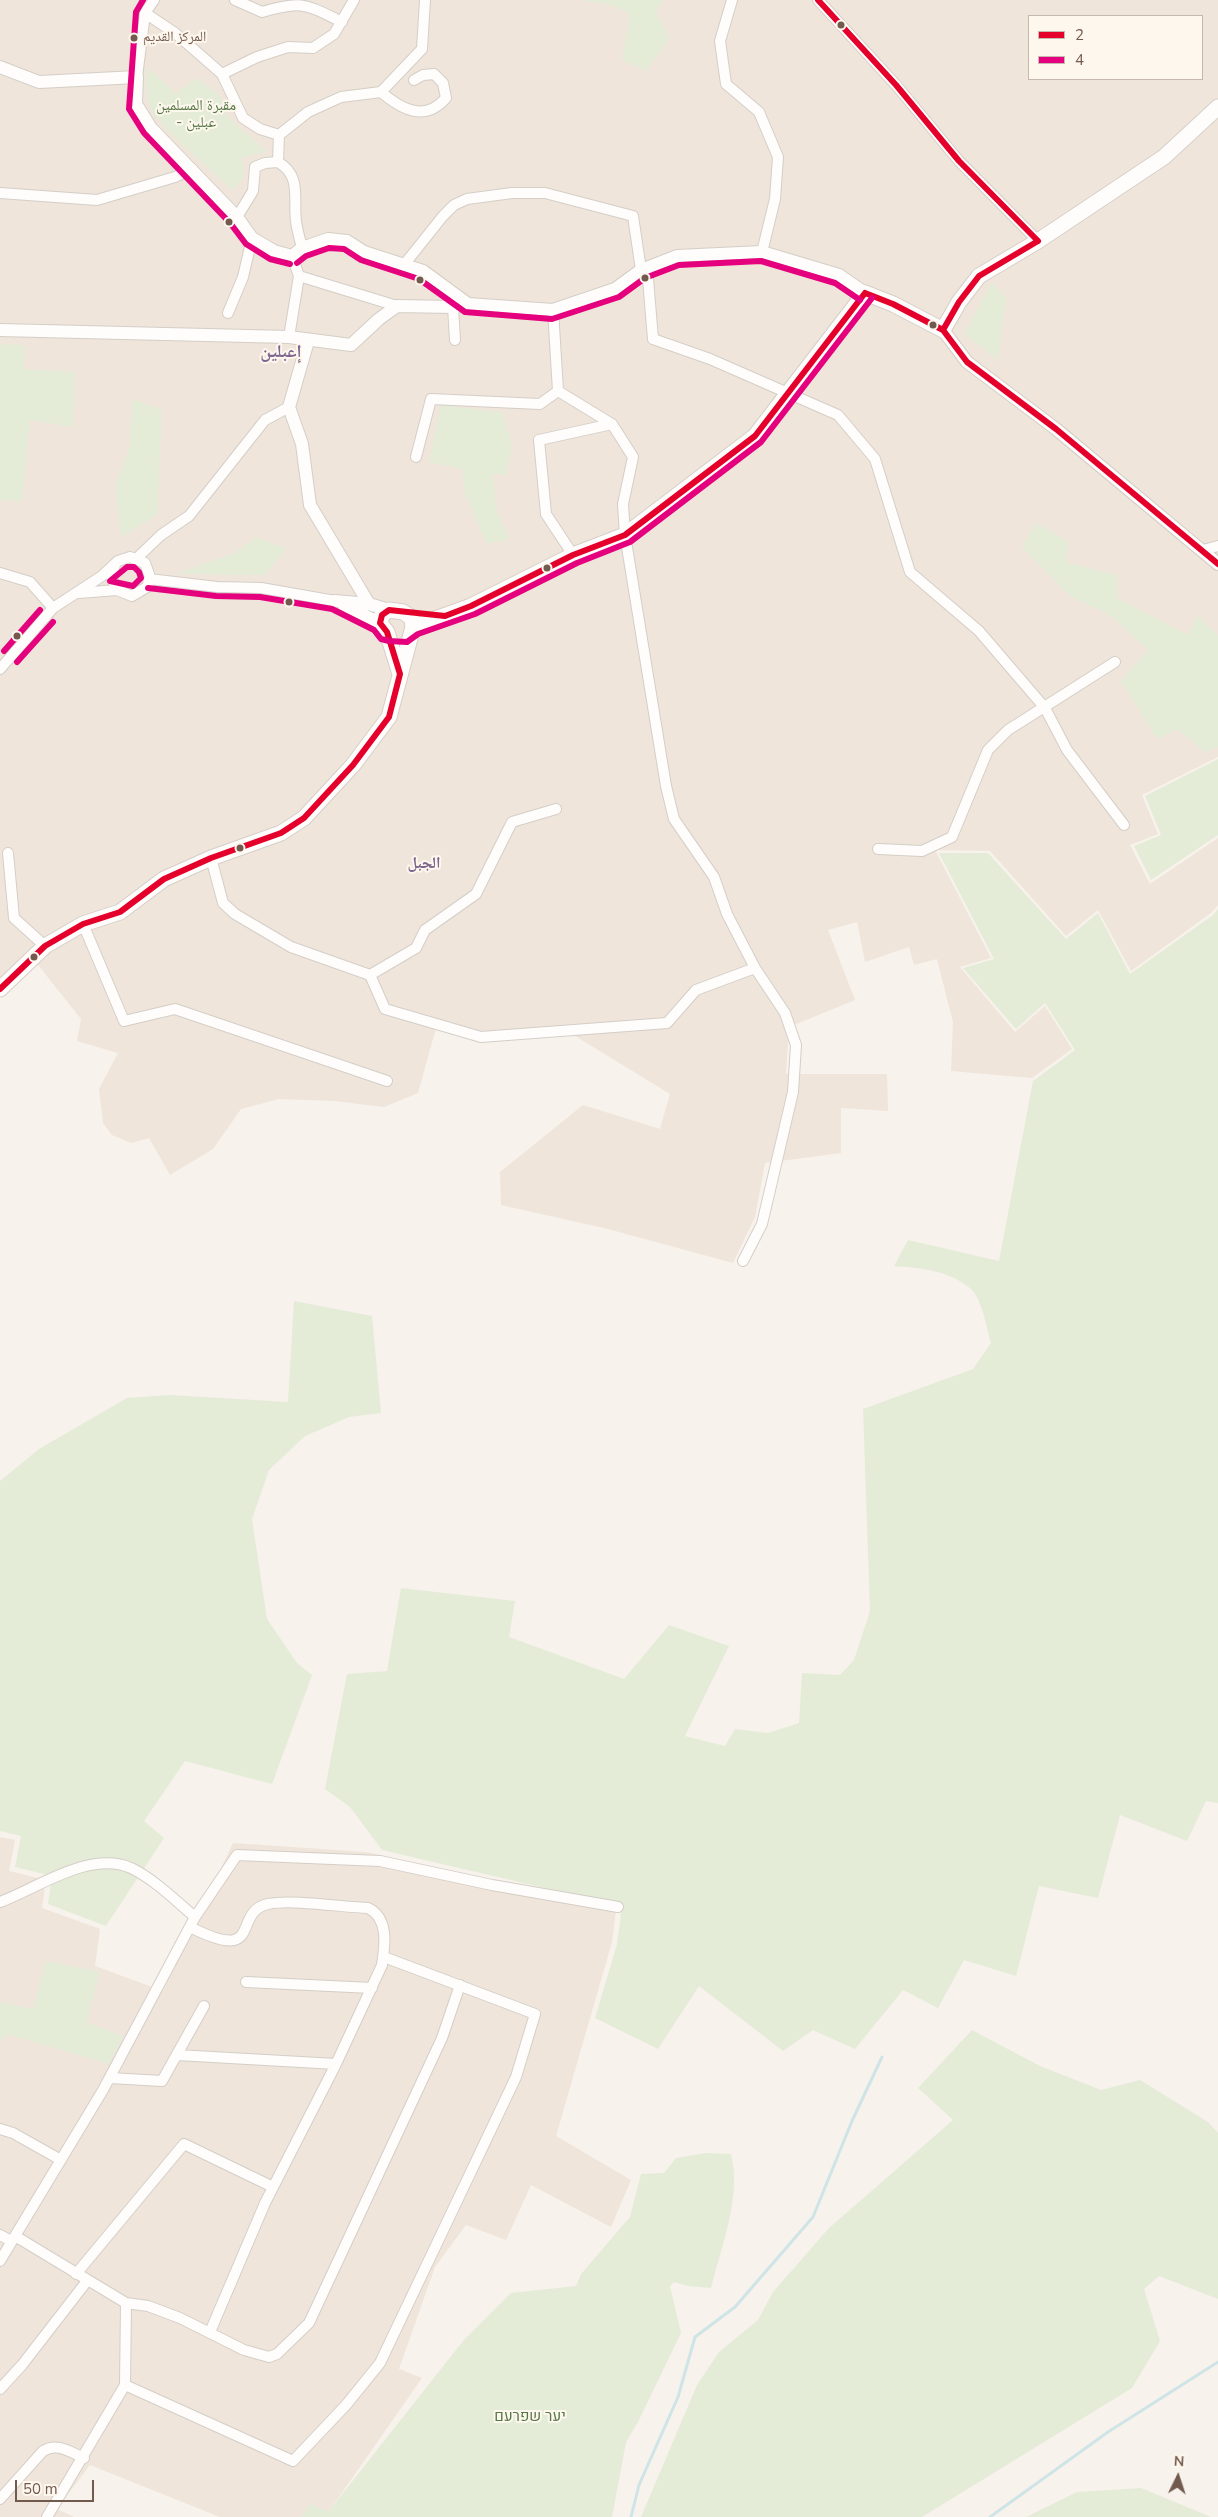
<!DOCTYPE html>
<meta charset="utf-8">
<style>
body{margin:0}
#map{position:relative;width:1218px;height:2517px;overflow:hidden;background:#f7f2ec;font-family:"Nunito Sans",sans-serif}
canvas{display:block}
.legend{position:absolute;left:1028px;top:15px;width:175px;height:65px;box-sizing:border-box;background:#fef7ee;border:1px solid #c6b8ae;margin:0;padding:6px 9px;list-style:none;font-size:15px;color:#735a4e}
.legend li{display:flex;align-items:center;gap:10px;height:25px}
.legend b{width:25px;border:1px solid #c6b8ae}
.north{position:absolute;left:1153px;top:2452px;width:50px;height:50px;-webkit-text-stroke:4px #fef7ee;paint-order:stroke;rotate:4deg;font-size:14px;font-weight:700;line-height:20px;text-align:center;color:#735a4e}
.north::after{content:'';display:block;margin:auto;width:18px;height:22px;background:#735a4e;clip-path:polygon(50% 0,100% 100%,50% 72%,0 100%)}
.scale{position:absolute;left:15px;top:2480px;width:79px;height:22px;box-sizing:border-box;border:2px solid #735a4e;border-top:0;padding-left:6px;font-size:15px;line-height:18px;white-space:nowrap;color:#735a4e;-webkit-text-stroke:4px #fef7ee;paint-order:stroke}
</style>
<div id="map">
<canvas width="1218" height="2517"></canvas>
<ul class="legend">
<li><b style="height:6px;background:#e4002b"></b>2</li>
<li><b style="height:6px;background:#e5007d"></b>4</li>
</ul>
<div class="north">N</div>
<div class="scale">50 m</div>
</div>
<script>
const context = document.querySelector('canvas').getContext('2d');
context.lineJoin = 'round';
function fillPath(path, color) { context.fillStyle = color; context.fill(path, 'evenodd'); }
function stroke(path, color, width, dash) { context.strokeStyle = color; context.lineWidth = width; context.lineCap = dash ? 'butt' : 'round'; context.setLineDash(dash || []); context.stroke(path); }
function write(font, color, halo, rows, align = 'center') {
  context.font = font + ' "Nunito Sans","Noto Naskh Arabic",Heebo,sans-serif'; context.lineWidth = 4; context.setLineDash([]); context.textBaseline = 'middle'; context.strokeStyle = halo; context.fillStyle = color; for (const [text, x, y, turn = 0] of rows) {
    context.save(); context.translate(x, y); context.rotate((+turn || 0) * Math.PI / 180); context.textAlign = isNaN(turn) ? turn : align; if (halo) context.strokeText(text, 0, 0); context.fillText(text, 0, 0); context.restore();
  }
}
fillPath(new Path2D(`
 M0,0H1218V757L1142,795L1158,834L1130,845L1150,884L1218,838V905L1211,913L1131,971L1098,910L1066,936L990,851L935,850L991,958L960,967L1015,1032L1045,1006L1072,1049L1032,1078L951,1071L953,1022L937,959L914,965L909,947L865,962L857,922L828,930L855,1000L789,1027L786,1074H887L888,1111L841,1108V1153L765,1163L755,1217L733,1263L608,1229L501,1205L500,1172L583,1105L660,1129L670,1094L572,1034L479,1040L436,1028L418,1093L384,1107L334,1101L279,1099L241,1109L213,1149L170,1175L149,1138L131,1143L112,1135L103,1123L99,1089L118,1053L77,1041L81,1019L38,965L0,994ZM1029,16H1202V79H1029Z
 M0,1837L15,1840L9,1871L46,1880L42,1908L100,1929L95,1966L163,1991L233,1843L366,1852L616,1910L612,1942L556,2136L631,2180L611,2227L531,2185L506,2240L466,2225L435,2267L399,2369L422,2378L325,2517H220L90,2465L57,2509L74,2517H0Z`), '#efe5da');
fillPath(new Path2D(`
 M580,0H663L656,12L670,38L646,71L622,59L630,13L608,4Z
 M147,68L176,93L197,78L220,96L228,117L267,152L242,157L244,176L233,190C217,175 155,123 150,107C146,94 146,81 147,68Z
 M992,282L1006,298L998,360L964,334Z
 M0,344L25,345L24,369L75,372L73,427L30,420L22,501L0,500Z
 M132,399L162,410L157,515L121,537L115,486L130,446Z
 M441,405L502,412L512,445L506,475L492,474L497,511L509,539L487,544L465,494L462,469L429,462Z
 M1036,523L1069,542L1066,562L1117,575V598L1188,635L1198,615L1218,636V747L1205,752L1177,729L1157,739L1121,681L1148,650L1110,615L1069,595L1022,547Z
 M257,537L286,549L265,575L176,574L234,553Z
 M1218,759V835L1151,880L1134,846L1161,835L1145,796Z
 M939,853H988L1066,939L1098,913L1130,974L1213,915L1218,909V1803L1206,1801L1187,1841L1120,1815L1098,1898L1039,1886L1016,1976L964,1960L938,2008L903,1990L855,2049L813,2030L783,2051L699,1986L658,2049L595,2018L617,1944L622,1906L382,1850L350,1807L325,1789L347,1674L387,1671L401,1588L515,1601L509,1637L624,1679L669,1625L729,1646L685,1736L725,1746L735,1729L768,1733L799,1723L802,1673L840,1675L854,1660L870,1611L863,1409L973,1369L991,1343C987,1329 982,1299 971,1289C949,1270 921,1268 894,1266L908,1240L999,1261L1033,1081L1075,1050L1045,1003L1016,1029L963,968L994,959Z
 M294,1301L372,1316L381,1413L349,1417L305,1436L269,1470L252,1519L267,1619L297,1663L312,1675L272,1784L185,1761L144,1821L164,1838L106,1926L48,1904L52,1876L15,1867L21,1836L0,1831V1481L39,1449L127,1398L170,1395L288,1402Z
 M46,1961L100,1972L86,2022L123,2036L109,2064L7,2034L0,2042V2002L33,2009Z
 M972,2030L1040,2066L1101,2090L1140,2080L1208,2122L1218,2133V2299L1159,2276L1144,2289L1160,2341L1132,2388L922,2517H641L697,2385L719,2352L758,2320L773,2292L829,2228L953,2120L918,2088Z
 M706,2153L731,2154C742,2195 721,2248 711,2288L688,2286L674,2282L670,2286L681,2333L638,2422L626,2442L612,2517H301L310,2504L328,2512L463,2341L511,2293L576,2286L581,2274L630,2217L641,2174L664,2173L676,2158Z
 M1141,2488L1211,2517H1026L1077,2492Z`), '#e4ecd8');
stroke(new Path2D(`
 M631,2517L639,2485L678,2397L695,2337L735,2307L813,2217L852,2121L882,2057
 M990,2517L1108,2432L1218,2362`), '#cfe4e6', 3);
const minor = new Path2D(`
 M235,0L262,12C302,0 305,4 342,22
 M732,0L720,41L726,84L759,112L778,157L775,199L762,252
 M818,0L896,85L959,161L1038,241
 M145,13L175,33L222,74L243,118L260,129L279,135
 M222,74L257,57L288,47L313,48L334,34L354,0
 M137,77L145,13L154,0
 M381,92C402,110 425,122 446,98L443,83L434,74L423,75L414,80
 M0,193L97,200L175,177L192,169
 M237,217L253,191L255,167L265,163L278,162
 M302,248C300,239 297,230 296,221C293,198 302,176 278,162L279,135L308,112L341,97L381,92L422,49L425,0
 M403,266L443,216L454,205L467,199L512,193H545L633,216L641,270
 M647,267L653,339L710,359L838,415L875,459L910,572L979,631L1045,708L1067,750L1124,825
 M299,276L397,306
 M453,307L455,340
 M553,310L558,391L612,424L633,457L623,504L625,535L666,786L674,819L714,877L727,914L755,968L785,1013L796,1045L793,1092L762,1224L743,1261
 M228,313L243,277L252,238
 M289,337L299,276L292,256
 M416,457L431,399L540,404L558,391
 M1203,550L1218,546
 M573,555L546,514L539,440L612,424
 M137,558L161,535L189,516L265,420L289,407
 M0,573L30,582L53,608
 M149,579L217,587L261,588L335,601
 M79,593L117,590
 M0,669L53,608L102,576L118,561L130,557L145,563L150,577L147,587L132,596L117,590L111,576L115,565
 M878,849L922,851L952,837L988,750L1008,730L1115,662
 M8,853L14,918L45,946
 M211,858L223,903L235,914L291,947L370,975L416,948L425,930L476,894L512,822L556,809
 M83,924L124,1021L175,1009L387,1081
 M370,975L385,1009L481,1037L667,1023L696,990L755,968
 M0,1902C38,1888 89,1850 131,1868C154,1879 176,1901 195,1917
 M190,1927C265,1965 231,1912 268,1904C292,1899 342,1907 368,1908C389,1918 385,1945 382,1965L336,2064L265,2203L210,2332
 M246,1982L372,1988
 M177,2055L336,2064
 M110,2078L162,2081L204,2006
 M0,2129L13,2133L61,2160
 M0,2235L11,2241
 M15,2236L126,2303L148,2306L180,2318L244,2350L269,2357L277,2354L309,2323L442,2038L460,1985
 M0,2261L103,2090L195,1917L237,1855L380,1861L492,1885L618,1907
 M76,2274L184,2144L273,2187
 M125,2385L293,2461L346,2405L380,2363L516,2077L535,2014L384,1957
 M0,2389L22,2365L87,2281
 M0,2499L43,2451C57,2442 70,2452 84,2458
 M47,2517L125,2385L126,2303`);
const tertiary = new Path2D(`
 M0,67L39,82L137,77L136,104L151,128L237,217L252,238L274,251L292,256L302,248L328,239L347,241L364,252L423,271L468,304L553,310L615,289L641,270L677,256L762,252L839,275L865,293
 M0,330L289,337L351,345L379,319L397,306L453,307L468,304
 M943,330L967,362L1056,429L1218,564
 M308,341L289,407L302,444L310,505L369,604
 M335,601L369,604L389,610
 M344,605L380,623`);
const secondary = new Path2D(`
 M413,627L471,606L573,555L625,535L755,436L865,293L893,304L943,330L959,302L979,276L1038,241L1164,157L1218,107
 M0,989L45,946L83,924L120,912L164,879L211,858L281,833L304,818L353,765L389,717L413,627L412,618L403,612L389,610L382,615L380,623L387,632L400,674`);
stroke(minor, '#d4cec7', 12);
stroke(tertiary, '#d4cec7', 14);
stroke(secondary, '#d6cfc8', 17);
stroke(minor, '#fefdfc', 10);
stroke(tertiary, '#fefdfc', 12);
stroke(secondary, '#fefdfc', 15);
stroke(new Path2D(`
 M818,0L896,85L959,161L1038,241
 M865,293L893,304L943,330L967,362L1056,429L1218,564
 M943,330L959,302L979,276L1038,241
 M0,989L45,946L83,924L120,912L164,879L211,858L281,833L304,818L353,765L389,717L400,674L387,632L380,623L382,615L389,610L445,616L471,606L573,555L625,535L755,436L865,293`), '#e4002b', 6);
stroke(new Path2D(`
 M143,0L136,12L129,109L144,133L230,223L246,244L270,259L290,264
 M297,263L306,256L329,248L344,249L361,260L419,279L465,312L552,319L619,297L645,278L679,265L761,261L835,283L860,300
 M127,567H134L139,572L141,578L133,586L110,581Z
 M148,588L216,596L260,597L332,609L374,630L381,639L389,641L407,642L418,634L475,614L577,563L630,542L761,442L872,298
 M4,651L40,610
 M17,662L53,622`), '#e5007d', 6);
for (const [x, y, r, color] of [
 [841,25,4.5,"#735a4e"],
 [134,38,4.5,"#735a4e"],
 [229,222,4.5,"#735a4e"],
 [645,278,4.5,"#735a4e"],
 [420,280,4.5,"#735a4e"],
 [933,325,4.5,"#735a4e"],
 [547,568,4.5,"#735a4e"],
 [289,602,4.5,"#735a4e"],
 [17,636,4.5,"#735a4e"],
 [240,848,4.5,"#735a4e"],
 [34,957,4.5,"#735a4e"]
]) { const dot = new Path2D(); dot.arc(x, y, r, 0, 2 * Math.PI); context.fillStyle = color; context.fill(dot); stroke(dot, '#fef7ee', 2); }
write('14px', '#735a4e', '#fef7ee', [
 ["المركز القديم",143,38]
], 'left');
write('15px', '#567847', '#fef7ee', [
 ["مقبرة المسلمين",196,106],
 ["- عبلين",196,123],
 ["יער שפרעם",530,2417]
]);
write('bold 16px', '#80668e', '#fef7ee', [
 ["الجبل",424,864]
]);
write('bold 18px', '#80668e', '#fef7ee', [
 ["إعبلين",281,353]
]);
</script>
